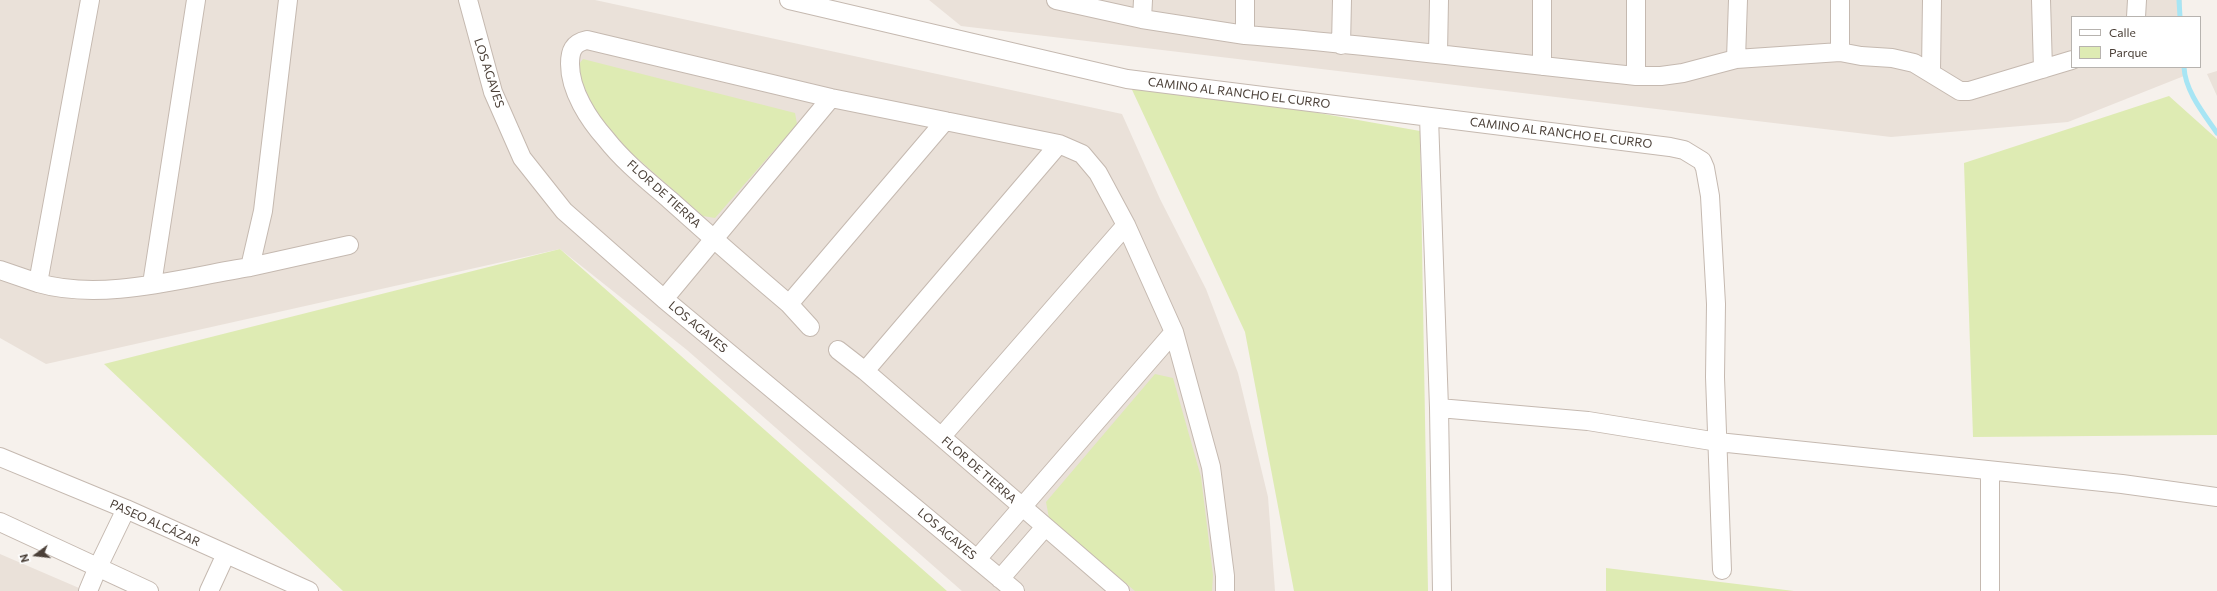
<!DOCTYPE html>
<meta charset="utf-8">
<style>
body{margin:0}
#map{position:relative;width:2217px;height:591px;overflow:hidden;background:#f6f1ec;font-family:Commissioner,sans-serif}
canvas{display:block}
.legend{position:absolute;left:2071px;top:16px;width:130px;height:52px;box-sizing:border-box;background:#fff;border:1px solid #b7b3af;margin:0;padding:5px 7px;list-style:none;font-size:12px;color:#4b4038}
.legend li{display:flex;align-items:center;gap:8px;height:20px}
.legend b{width:20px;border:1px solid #b7b3af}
.north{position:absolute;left:16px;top:535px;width:40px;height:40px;-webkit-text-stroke:3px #fff;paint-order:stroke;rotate:255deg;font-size:11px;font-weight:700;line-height:16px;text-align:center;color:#4b4038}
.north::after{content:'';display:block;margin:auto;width:14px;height:18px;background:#4b4038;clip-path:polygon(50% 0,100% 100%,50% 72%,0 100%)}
</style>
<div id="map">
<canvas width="2217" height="591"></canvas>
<ul class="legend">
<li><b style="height:5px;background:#fff"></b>Calle</li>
<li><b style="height:11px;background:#deebb3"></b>Parque</li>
</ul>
<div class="north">N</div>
</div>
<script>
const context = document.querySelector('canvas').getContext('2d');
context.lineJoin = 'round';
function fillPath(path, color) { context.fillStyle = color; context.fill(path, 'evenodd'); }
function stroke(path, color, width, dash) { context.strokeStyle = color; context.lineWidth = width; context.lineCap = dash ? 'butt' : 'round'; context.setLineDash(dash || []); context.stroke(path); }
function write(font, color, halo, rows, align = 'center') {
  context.font = font + ' Commissioner,sans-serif'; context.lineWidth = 3.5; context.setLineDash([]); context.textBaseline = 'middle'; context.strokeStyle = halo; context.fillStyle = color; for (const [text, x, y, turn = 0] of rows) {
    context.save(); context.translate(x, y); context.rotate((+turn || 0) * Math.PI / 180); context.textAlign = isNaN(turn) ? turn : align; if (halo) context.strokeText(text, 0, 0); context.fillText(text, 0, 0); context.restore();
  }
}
fillPath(new Path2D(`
 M0,0H595L1122,114L1160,199L1206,289L1238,373L1268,497L1275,591H962L687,350L560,249L46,364L0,338Z
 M929,0H2182V17H2072V67H2184V76L2068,122L1891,137L961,26Z
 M2217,71V96L2207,74Z
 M0,554L86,591H0Z`), '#eae1d9');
fillPath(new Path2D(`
 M583,59L795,113L797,124L715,218L703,216L628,150L595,111L576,68Z
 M1127,79L1420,131L1428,591H1294L1245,332Z
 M2169,96L2217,139V435L1973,437L1964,163Z
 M560,249L947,591H343L104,364Z
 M1155,374L1173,378L1201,477L1213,575L1212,591H1135L1049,518L1046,502Z
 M1606,568L1794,591H1606Z`), '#deebb3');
stroke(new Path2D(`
 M2179,0L2180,17
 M2184,67C2185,91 2204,114 2217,133`), '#a7e5f4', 5);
const minor = new Path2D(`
 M90,0L38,283C104,302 185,277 250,267L263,211L288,0
 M468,0L493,92L522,158L564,211L664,299L1015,591
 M789,0L1127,79L1670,147L1684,150L1702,161L1705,168L1710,196L1716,304L1715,377L1722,570
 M1056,0L1142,19
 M1143,0L1142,19L1245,35
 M1245,0V35C1376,45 1506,63 1636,76H1661L1683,73L1736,59L1840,52L1861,56L1892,58L1914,63L1960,91H1969L2072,60
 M2041,0L2043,69
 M2136,17L2137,0
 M1341,45L1342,0
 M1840,52V0
 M1438,53L1439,0
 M1736,59L1738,0
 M1542,66V0
 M1931,71L1932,0
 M1636,76V0
 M1429,117L1439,408L1442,591
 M250,267L349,245
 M0,270L38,283
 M152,284L196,0
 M664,299L831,98
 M789,304L945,121
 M810,327L789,304C749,270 709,235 670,200C648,181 624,162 606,139C589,120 570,91 570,64C570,51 573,43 587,40L831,98L1059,144L1082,154L1098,173L1126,225L1174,332L1211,467L1225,576V591
 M838,350L865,371L1120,591
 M865,371L1059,144
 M1439,408L1588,421L1718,442L2122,484L2217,497
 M942,436L1126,225
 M0,457L126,509L309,591
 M0,522L149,591
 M977,559L1174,332
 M1000,579L1045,527
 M1990,590V472
 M88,591L98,567L126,509
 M209,591L226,554`);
stroke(minor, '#c5b9b0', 20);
stroke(minor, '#fff', 18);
write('12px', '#4b4038', '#fff', [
 ["LOS AGAVES",489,73,72],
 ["CAMINO AL RANCHO EL CURRO",1239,93,7],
 ["CAMINO AL RANCHO EL CURRO",1561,133,7],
 ["FLOR DE TIERRA",664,194,42],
 ["LOS AGAVES",698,327,40],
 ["FLOR DE TIERRA",979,470,41],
 ["PASEO ALCÁZAR",155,523,24],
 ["LOS AGAVES",947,534,40]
]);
</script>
